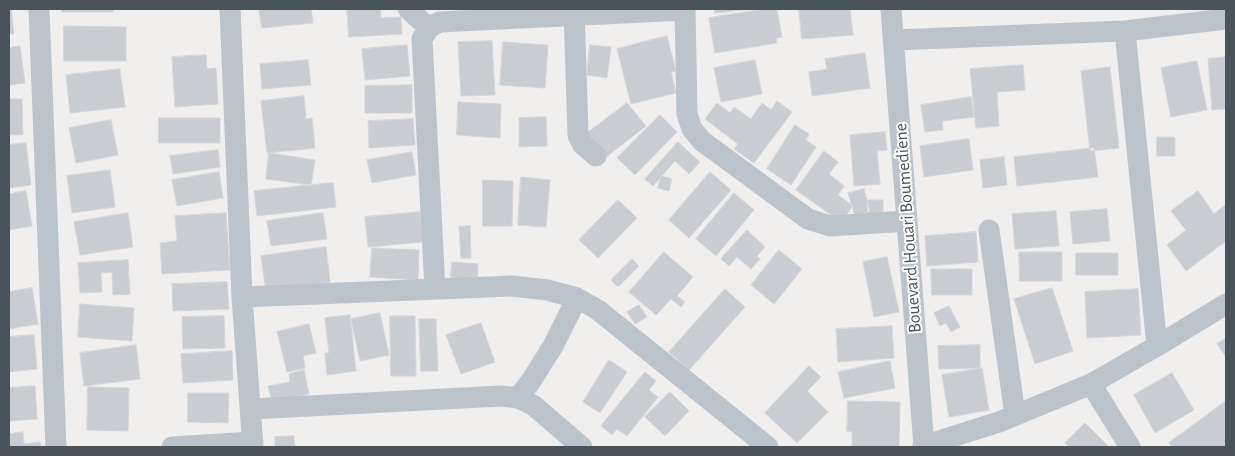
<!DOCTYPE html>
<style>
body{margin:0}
#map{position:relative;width:1235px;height:456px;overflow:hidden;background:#f1eeee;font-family:"Alegreya Sans",sans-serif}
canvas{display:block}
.frame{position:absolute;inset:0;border:10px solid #48535a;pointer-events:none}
</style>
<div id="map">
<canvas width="1235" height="456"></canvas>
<div class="frame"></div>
</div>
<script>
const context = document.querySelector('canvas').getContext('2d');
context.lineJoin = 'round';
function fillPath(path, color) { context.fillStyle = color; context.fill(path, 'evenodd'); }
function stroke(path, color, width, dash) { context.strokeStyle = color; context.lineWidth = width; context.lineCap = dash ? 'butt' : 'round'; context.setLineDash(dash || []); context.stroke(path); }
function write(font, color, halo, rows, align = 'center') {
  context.font = font + ' "Alegreya Sans",sans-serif'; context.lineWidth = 4; context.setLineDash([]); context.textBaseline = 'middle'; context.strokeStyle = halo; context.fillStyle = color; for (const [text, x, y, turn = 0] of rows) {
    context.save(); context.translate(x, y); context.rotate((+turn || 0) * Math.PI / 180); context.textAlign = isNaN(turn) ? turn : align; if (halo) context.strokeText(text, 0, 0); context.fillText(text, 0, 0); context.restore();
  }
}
const building = new Path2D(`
 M9,9H11L14,34H9Z
 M62,9H113V12H62Z
 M259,9H311L313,23L262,28Z
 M347,9H380L381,18L401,17L402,34L349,37Z
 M714,9H752L715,13Z
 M765,9H777L782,37L776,38L777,43L715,53L709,18Z
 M799,9H850L853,35L802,39Z
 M64,26L126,27V61H64Z
 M667,36L676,71L671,72L676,93L631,104L617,49Z
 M492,41L495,95L461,96L458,42Z
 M503,42L548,45L545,88L500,85Z
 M407,45L410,76L365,80L362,49Z
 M590,45L611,47L607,78L587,75Z
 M20,46L25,83L9,85V48Z
 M865,53L870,88L812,96L809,72L827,69L825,59Z
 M206,55L207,69L216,68L218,104L175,107L172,57Z
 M1226,57V109L1212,110L1208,59Z
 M308,60L311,85L262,89L260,64Z
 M755,60L762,94L721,102L714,68Z
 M1197,61L1207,110L1171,117L1161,68Z
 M1023,65L1025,90L997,92L999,126L976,128L970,69Z
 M1110,67L1119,148L1090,151L1081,71Z
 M120,69L125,107L70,113L66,75Z
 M412,85V113H365V86Z
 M304,96L306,119L312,118L315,148L267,153L261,101Z
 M971,97L974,117L942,121L943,130L925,132L921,105Z
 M9,99H22L23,135H9Z
 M777,101L792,112L754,163L734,149L738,144L705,119L717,103L730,113L734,107L751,119L762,103L771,110Z
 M458,102L501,104L500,138L457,135Z
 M627,103L646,126L605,158L586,134Z
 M660,115L677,132L635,175L617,158Z
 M546,117L547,146L519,147V118Z
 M159,118H220V143H159Z
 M413,119L415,145L369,148L368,121Z
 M111,120L118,155L76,163L69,128Z
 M795,125L809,134L806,140L816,147L791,185L767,169Z
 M885,132L887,150L877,151L880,184L854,186L850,135Z
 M1157,137H1175V156H1157Z
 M969,139L973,170L924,177L920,146Z
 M678,142L700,162L689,174L675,161L653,186L645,179Z
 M26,143L31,185L9,188V145Z
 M1094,148L1098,177L1017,186L1014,157Z
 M218,150L220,167L173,174L170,156Z
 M824,151L838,162L829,174L844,186L838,195L853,206L841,222L796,190Z
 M412,152L416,175L372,183L367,160Z
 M269,153L315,160L311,185L266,179Z
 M1004,157L1007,185L983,188L980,160Z
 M110,170L115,207L72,213L67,176Z
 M219,172L223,198L177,206L172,180Z
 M710,172L731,190L689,238L669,220Z
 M661,176L672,179L669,191L658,188Z
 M521,177L550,180L546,227L518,225Z
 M483,180L513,181L512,226H483Z
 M333,183L336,207L257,216L254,191Z
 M864,189L870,211L855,216L848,193Z
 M26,191L32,226L9,230V194Z
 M1198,191L1214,214L1225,205L1226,206V241L1186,271L1167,245L1186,230L1171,211Z
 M734,193L754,210L716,256L696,239Z
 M618,200L637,218L598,258L579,240Z
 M867,200H883V215H868Z
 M1107,209L1110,241L1073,244L1070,212Z
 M1056,211L1059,246L1015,249L1012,214Z
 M420,212L423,242L368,247L365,217Z
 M128,213L133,247L80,255L74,222Z
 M226,213L230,270L162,274L160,243L177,241L175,216Z
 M323,213L327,239L271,246L267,221Z
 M470,226L471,258H461L459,227Z
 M747,230L765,247L757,256L760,259L751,269L737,257L729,266L721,259Z
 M976,232L978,262L927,266L925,236Z
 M326,247L330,282L266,291L261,256Z
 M372,248L419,250L418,280L370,277Z
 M779,250L802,269L774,304L751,285Z
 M664,252L693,277L677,296L685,302L681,307L671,299L656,315L629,292Z
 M1019,252H1062V281H1020Z
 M1076,253H1118V275H1076Z
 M887,257L899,312L874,317L863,262Z
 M632,259L639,266L618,287L611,280Z
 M128,260L130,294L113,295L112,272L101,273L102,292L80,293L78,263Z
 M452,262L478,264L477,287L450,286Z
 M931,269H972V295H932Z
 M227,282L229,309L173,311L172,284Z
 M32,288L38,324L9,329V292Z
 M1052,288L1073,351L1035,364L1014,299Z
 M725,289L745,307L689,370L669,352Z
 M1138,289L1141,335L1087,338L1085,292Z
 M80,304L134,308L132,341L78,337Z
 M639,305L647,317L635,324L627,312Z
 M949,306L960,327L951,332L946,323L940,326L934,313Z
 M380,313L389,355L360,361L351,319Z
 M350,315L356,371L327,375L325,353H329L325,318Z
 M224,316L225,348L183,349L182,317Z
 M390,316H415L416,376H391Z
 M419,319H436L438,371H421Z
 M481,323L495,362L461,374L446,335Z
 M309,324L316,353L303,356L305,368L287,372L277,332Z
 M892,326L894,358L838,362L836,329Z
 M34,335L37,369L9,372V337Z
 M1226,338V357L1217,344Z
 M136,345L140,379L84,386L80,353Z
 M980,345V368L939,369L938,346Z
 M232,351L233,380L183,383L181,354Z
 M609,360L627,372L600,413L583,402Z
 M890,361L895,388L844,398L838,372Z
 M809,366L821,377L807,391L828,412L797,443L765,413Z
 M982,368L989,410L949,417L942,375Z
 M304,370L309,394L272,402L268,386L290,382L289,374Z
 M645,372L656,381L649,390L658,397L627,436L617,429L612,435L601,426Z
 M1172,373L1194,410L1155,433L1134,395Z
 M35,386L37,419L9,421V388Z
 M88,387L129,388L128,431L87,430Z
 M670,392L689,411L665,436L645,417Z
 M188,393H229L228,423L188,422Z
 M848,401L900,402L899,447H852V432L847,431Z
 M1226,401V445L1224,447H1172L1169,443Z
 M1085,423L1109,447H1069L1065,443Z
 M23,432L24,444L40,442L41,447H9V434Z
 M294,436L295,447H275V437Z`);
fillPath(building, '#c9ccd0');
stroke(building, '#d3d5d9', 1);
stroke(new Path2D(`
 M39,9L56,447
 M230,9L242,297L253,447
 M408,9L429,28
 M574,9L578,135L582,144L596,156
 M685,9L687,114L692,129L702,141L808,219L830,226L907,221
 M891,9L924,447
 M1125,31L1157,346
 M894,40L1125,31L1226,19
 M989,230L1015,415
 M435,289L422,39L429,28L439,22L685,10
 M242,297L512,286L547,290L577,298L598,310L768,447
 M1091,384L1130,447
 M518,398L531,381L553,346L577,298
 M251,409L501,396L518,398L533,405L582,447
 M923,446L999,422L1091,384L1157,346L1226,304
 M172,447L253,442`), '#bbc4ca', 21);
write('18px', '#48535a', '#fff', [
 ["Bouevard Houari Boumediene",908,228,-94]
]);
</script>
